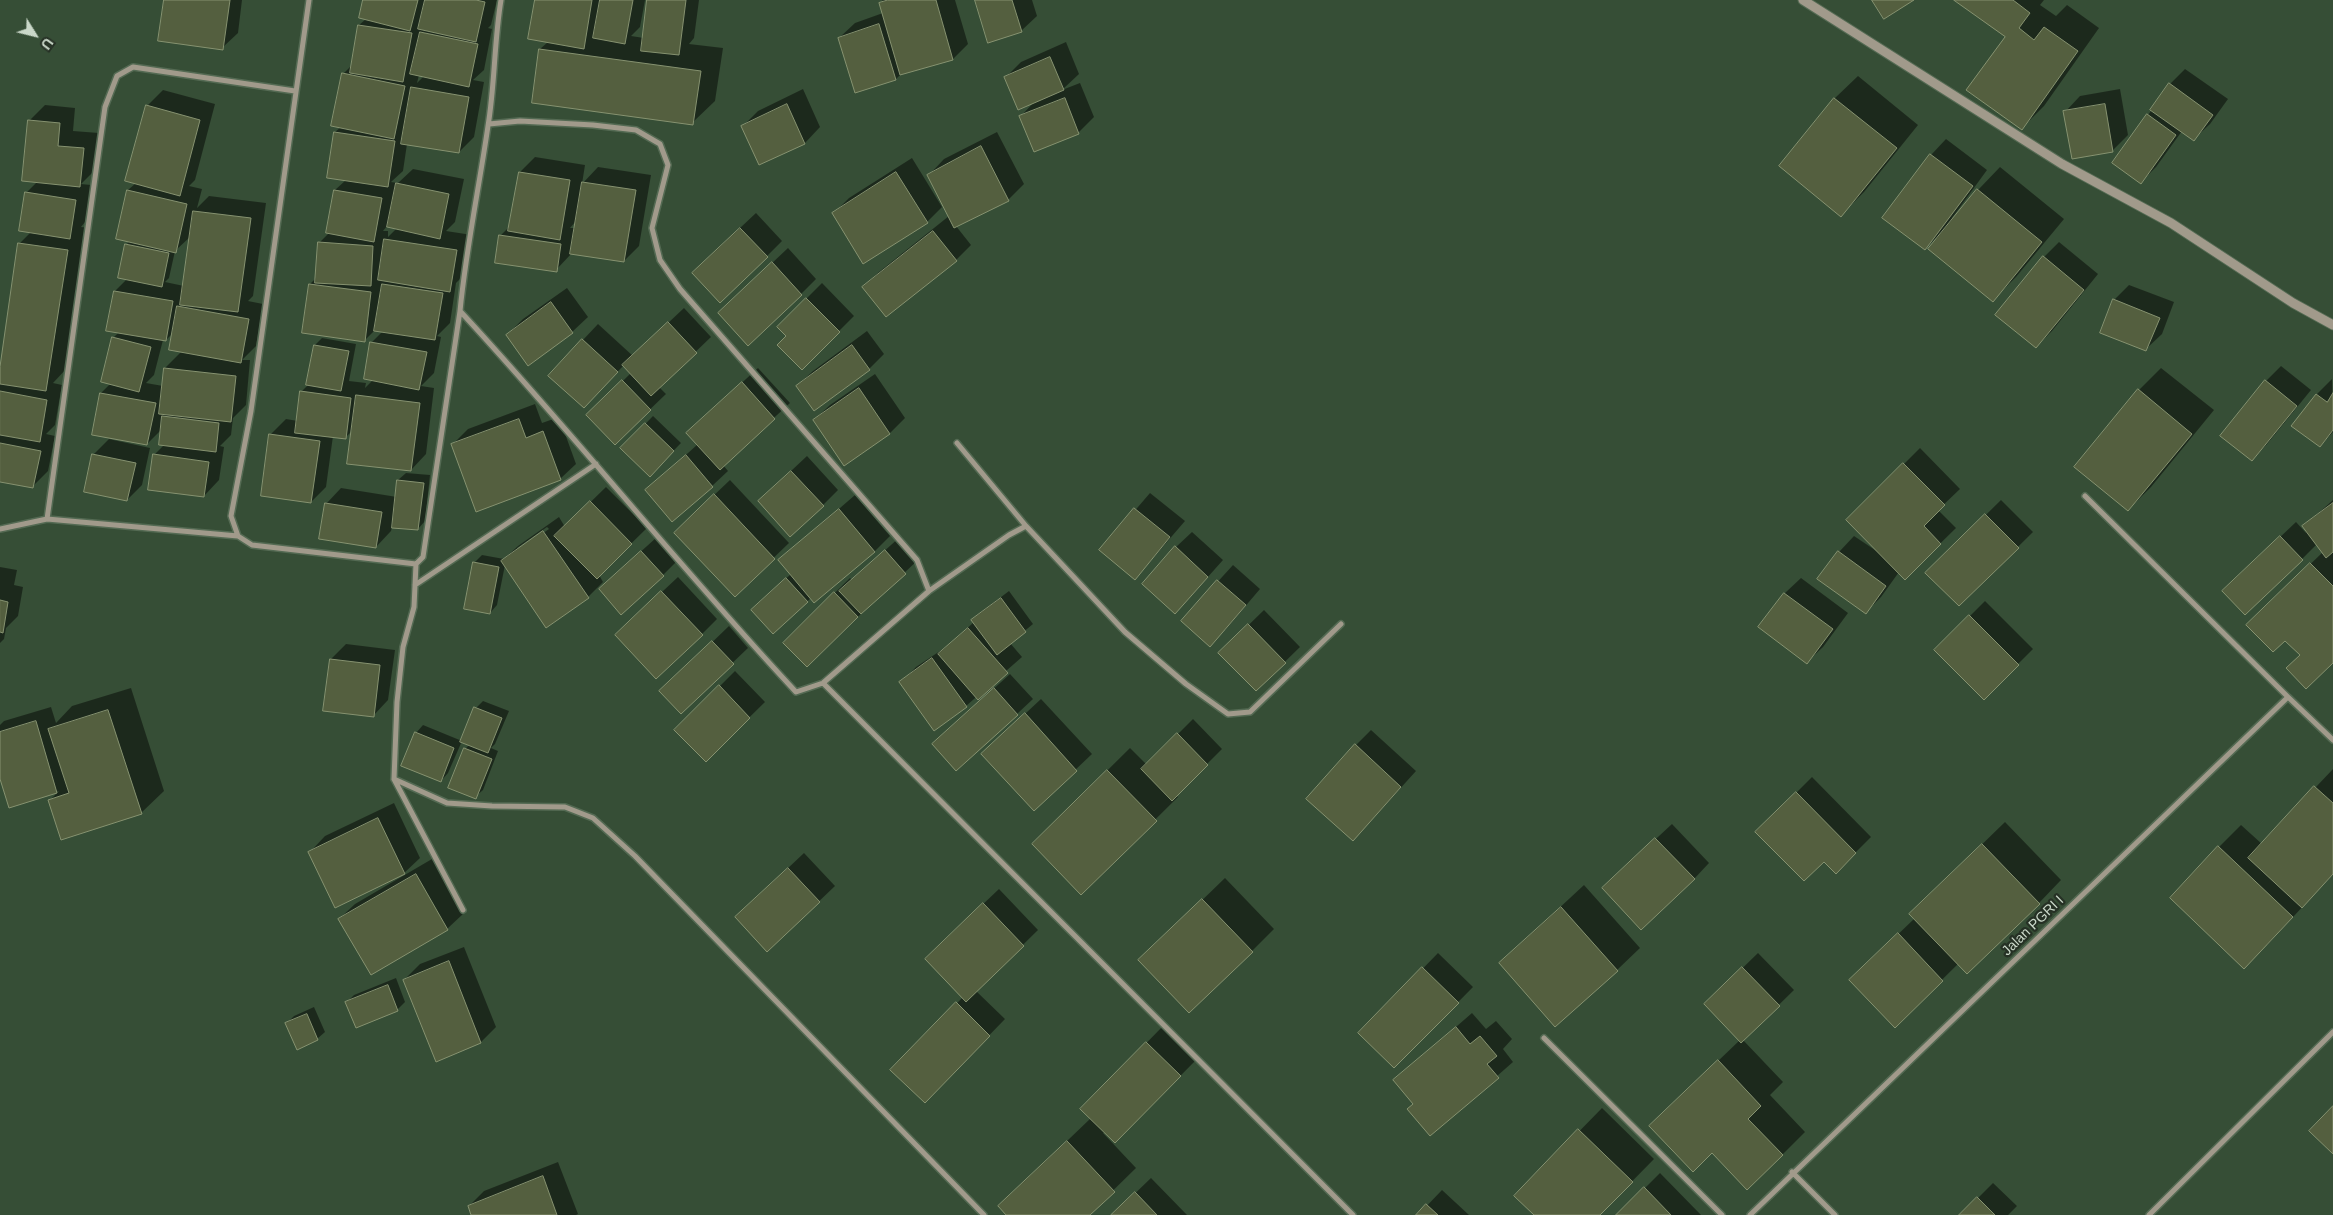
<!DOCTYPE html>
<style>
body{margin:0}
#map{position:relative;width:2333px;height:1215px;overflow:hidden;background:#364e36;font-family:Helvetica,sans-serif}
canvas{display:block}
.north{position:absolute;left:10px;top:10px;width:50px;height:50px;-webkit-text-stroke:4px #263125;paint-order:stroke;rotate:126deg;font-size:14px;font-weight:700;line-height:20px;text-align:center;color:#cad8c9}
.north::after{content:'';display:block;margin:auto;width:18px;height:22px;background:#cad8c9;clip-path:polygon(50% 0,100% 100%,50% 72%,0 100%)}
</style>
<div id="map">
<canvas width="2333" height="1215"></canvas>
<div class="north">U</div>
</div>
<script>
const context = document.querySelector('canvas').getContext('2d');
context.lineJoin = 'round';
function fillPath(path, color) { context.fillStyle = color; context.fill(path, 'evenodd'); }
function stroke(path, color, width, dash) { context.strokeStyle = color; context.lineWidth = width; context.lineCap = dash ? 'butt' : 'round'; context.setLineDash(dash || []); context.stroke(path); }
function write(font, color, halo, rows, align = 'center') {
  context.font = font + ' Helvetica,sans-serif'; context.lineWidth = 4.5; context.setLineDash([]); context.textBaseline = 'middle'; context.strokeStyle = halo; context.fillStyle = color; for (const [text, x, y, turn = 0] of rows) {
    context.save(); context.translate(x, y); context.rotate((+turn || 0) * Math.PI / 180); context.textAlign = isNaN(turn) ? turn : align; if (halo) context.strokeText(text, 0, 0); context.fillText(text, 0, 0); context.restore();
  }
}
fillPath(new Path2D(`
 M165,0H242L238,33L222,48Z
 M364,0H497L491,25L488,28L492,29L484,70L473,80L484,82L474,137L459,152L407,144L403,171L391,182L398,183L413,169L464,179L455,222L446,231L472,235L464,275L456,283L450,323L437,336L441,337L434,373L421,386L434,388L426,454L411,470L353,430L345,438L333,436L326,487L311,502L270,435L286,419L298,421L301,392L309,384L315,345L322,338L356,344L349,381L366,383L365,388L373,380L371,343L383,331L375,330L365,340L310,284L316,278L319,243L330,232L335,190L346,180L329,177L335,132L341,127L343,74L353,64L359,25L366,19ZM419,75L424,76L417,83ZM387,226L397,228L388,237V231H383Z
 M537,0H645L640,27L631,36L644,38L648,0H699L694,38L689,44L723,48L715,101L692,123L540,49L548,42Z
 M883,0H955L968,44L953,59L901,74L896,79L839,38L855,23L883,13L880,3Z
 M976,0H1032L1037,16L1021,31Z
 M1956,0H2044L2040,5L2056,16L2067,5L2099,28L2044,106L2022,128L2006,37Z
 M1066,42L1079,74L1062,90L1080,83L1094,117L1078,133L1021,116L1035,101L1005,78L1021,62Z
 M2185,69L2228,99L2210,124L2194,139L2182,131L2156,167L2141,182L2148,115L2170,84Z
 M1858,76L1918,125L1864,192L1841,215L1780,166L1835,98Z
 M803,89L820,127L805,143L760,163L743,126L758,111Z
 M2120,89L2128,135L2113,150L2065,112L2080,96Z
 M163,90L215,104L195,180L189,186L202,189L197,208L209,196L266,203L253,296L248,301L263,304L256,346L242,360H250L246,405L233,418L231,435L220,446L224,447L219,480L204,496L154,455L164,445L162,429L147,444L94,434L101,393L111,383L113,338L119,332L115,291L128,278L126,245L130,241L128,190L136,183L147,106ZM190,237L184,286L165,282L169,278L175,251ZM173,333L182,351L165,368L163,386L146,383L154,375L163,340H166Z
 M45,105L75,108L73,131L99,133L95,170L81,184L91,185L85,222L81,227L90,228L68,367L53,383L62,385L55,425L46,434L55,436L48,471L33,486L0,480V375L19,244L31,232L26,193L37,182L29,121Z
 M997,132L1024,184L1008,200L956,226L971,245L956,260L863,287L879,272L949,216L929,175L944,159Z
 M1946,139L1987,170L1952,218L1953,220L1978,190L2000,167L2064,219L2016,277L1993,300L1936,238L1925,249L1931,155Z
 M535,157L585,165L582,184L598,167L651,175L639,246L624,261L572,253L556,270L500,236L510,226L520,172ZM576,221L575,228H570Z
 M912,158L942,207L927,222L834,213L849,198Z
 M756,213L782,241L767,256L709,257Z
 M2059,242L2098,274L2052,331L2036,347L2044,257Z
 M788,248L816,279L801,294L735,298Z
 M822,283L854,316L802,368L788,336L778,327Z
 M2129,285L2174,302L2162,334L2146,349L2114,300Z
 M567,288L588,317L572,332L507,335L523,319Z
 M684,308L711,337L659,387L666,394L615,443L588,415L631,373L624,365L599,391L550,375L598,324L633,356Z
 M867,331L884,354L869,369L797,386L813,371Z
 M2281,366L2311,390L2267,444L2252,460L2266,381Z
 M758,368L790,403L723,465L728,471L712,486L672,520L647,490L698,444L687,433Z
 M2161,368L2214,410L2151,487L2128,510L2139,390Z
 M875,374L905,418L890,433L844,464L814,420L830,405Z
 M2332,379L2333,432L2320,446L2316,395Z
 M535,404L542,423L559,417L576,464L560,479L452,445L468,429Z
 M653,416L681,443L650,475L622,448Z
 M109,439L150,448L142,485L127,500L93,455Z
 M1920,448L1960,489L1938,510L1956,528L1905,578L1899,572L1881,597L1866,612L1839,552L1854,536L1881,554L1848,520Z
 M807,456L838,490L823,505L775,486Z
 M406,473L430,475L425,521L418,529L392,527L391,531L376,547L326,504L341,488L397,497L398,480Z
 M730,480L789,543L735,595L691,517Z
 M606,487L647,528L599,575L603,582L588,597L505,565L497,605L490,613L474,563L482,555L504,559L518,546L559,517L565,527ZM547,527L549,529L519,550L517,548Z
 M1150,493L1185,521L1135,579L1101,550Z
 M855,495L890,536L874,552L811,598L773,632L760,602L791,574L780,560Z
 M2001,500L2033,532L1959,605L1927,573Z
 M2333,500V661L2301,655L2271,602L2323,552L2317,544L2302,559L2239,576L2296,522L2306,533L2304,526Z
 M1192,532L1223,560L1190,597L1176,547Z
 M901,536L920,558L807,665L784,643L850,578L852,580Z
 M657,537L678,560L663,575L616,574Z
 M1233,565L1260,589L1225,630L1182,621Z
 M0,567L17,570L14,585L23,587L18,616L6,628L4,639L0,643Z
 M678,577L717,619L702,634L632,620Z
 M1801,578L1848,613L1823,647L1807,662L1760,627L1785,593Z
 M1009,591L1033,624L1010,643L1022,657L966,706L934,729L901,683L916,667L949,645L974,622L973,620L980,613Z
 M1985,601L2033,649L1984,698L1936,650Z
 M1264,610L1300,647L1256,690L1220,653Z
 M729,626L748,648L681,712L677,676Z
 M346,644L395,650L388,700L373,716L331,659Z
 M735,671L765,702L706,760L676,730Z
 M1010,674L1033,699L957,770L949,729Z
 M131,688L164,791L141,813L50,800L59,791L9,806L0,775V725L4,721L51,707L56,723L72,706Z
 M1041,699L1092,754L1034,809L998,739Z
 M483,701L509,711L495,744L491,748L498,751L483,790L475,797L465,749L470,744L476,708Z
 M1193,719L1222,749L1176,795L1178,797L1081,893L1033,844L1130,748L1147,765Z
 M423,725L462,741L448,773L441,781L416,733Z
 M1371,730L1416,771L1368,824L1356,745Z
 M2333,769V874L2267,945L2219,847L2241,825L2262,844Z
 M1812,777L1871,837L1836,872L1824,860L1757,832Z
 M394,803L420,858L402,875L310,852L325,836Z
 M2005,822L2061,880L2039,903L1959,963L1895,1026L1866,965L1915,918L1934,891Z
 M1672,824L1709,863L1694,879L1619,873Z
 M804,853L835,886L768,950L752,902Z
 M432,859L463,914L447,929L339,919L355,904Z
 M1225,878L1274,929L1252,951L1163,938Z
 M1584,885L1640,948L1617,970L1500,963Z
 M999,889L1038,930L976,991L1005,1019L940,1086L892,1070L963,997L942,943Z
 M464,947L496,1027L481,1042L404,980L420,964Z
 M1438,953L1473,987L1394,1067L1360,1033Z
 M1758,953L1794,990L1743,1040L1783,1082L1770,1095L1805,1132L1782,1155L1673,1104L1740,1040L1721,989Z
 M396,978L405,1002L397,1010L347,1002L354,995Z
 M314,1007L325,1032L317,1039L287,1023L294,1016Z
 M1472,1013L1486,1029L1496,1021L1512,1039L1503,1049L1513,1062L1431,1134L1414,1103L1395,1080Z
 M1162,1027L1196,1060L1115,1142L1105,1132L1103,1133L1136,1168L1088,1215H1008L1022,1184L1091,1118L1082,1109Z
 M1602,1108L1654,1159L1599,1215H1536L1516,1196Z
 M558,1162L578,1214L576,1215H472L469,1206L484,1191Z
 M1660,1173L1701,1215H1618Z
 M1151,1178L1187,1215H1113L1124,1204Z
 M1993,1183L2017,1206L2008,1215H1961Z
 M1442,1190L1469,1215H1418Z`), '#0007');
const building = new Path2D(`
 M164,0H230L223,50L158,41Z
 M363,0H418L410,31L359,18Z
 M425,0H476L485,2L476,42L418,29Z
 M535,0H592L584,49L528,39Z
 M600,0H633L625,44L593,38Z
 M647,0H686L679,55L641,51Z
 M888,0H936L953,60L900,75L879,3Z
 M975,0H1012L1022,32L988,43Z
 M1872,0H1914L1884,19Z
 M1954,0H2013L2030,13L2019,28L2034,40L2044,27L2078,51L2022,130L1966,90L2005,37Z
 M879,24L896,80L855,93L838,38Z
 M358,25L412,33L403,82L350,73Z
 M420,32L478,44L469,87L410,74Z
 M539,49L701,71L693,125L532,103Z
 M1050,57L1064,90L1018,110L1004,77Z
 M342,73L405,86L394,139L331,126Z
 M2169,83L2213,115L2194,141L2150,110Z
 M411,87L469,97L459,153L401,144Z
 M1065,98L1079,134L1034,152L1019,116Z
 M1834,98L1897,148L1841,217L1779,166Z
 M787,104L805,144L759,165L741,126Z
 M2105,104L2113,152L2072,159L2063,111Z
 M146,105L200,120L180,196L125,181Z
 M2147,114L2176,135L2141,184L2112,163Z
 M28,120L60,123L58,146L84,148L80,187L22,181Z
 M334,132L395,141L388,187L327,178Z
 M981,146L1009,201L954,228L927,175Z
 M1930,154L1973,186L1925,250L1882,218Z
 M519,172L570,180L560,240L508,231Z
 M896,172L928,223L863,264L832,213Z
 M582,182L636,190L624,262L570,254Z
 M396,183L449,194L440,239L387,227Z
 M1977,189L2042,242L1993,302L1928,249Z
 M127,190L187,204L176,253L116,239Z
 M334,190L382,198L374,242L326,233Z
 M25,192L76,200L70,239L19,231Z
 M193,211L251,218L238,312L180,305Z
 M740,228L768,257L720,303L692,273Z
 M933,231L957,261L886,317L862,287Z
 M499,235L561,244L557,272L495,263Z
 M384,239L457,250L450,292L378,280Z
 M318,242L373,246L371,286L315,283Z
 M18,243L68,250L46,391L0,384V367Z
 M125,244L169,253L162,287L118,278Z
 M2043,256L2084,290L2036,348L1995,315Z
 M772,262L802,295L748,346L718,313Z
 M309,284L371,292L365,342L302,333Z
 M382,284L443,293L435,340L374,331Z
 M114,291L173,301L166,341L106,331Z
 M806,298L840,332L802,370L777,345L786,336L777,327Z
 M2113,299L2160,318L2146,351L2100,333Z
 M551,302L573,333L528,366L506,335Z
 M177,306L249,319L241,363L169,350Z
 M668,322L697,353L651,396L622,365Z
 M112,337L151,347L139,392L101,382Z
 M582,339L618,372L584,408L548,376Z
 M370,342L427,352L419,390L364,379Z
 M314,345L349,351L341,391L306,385Z
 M852,345L870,370L814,411L796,386Z
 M164,368L236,376L231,422L159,414Z
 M622,380L651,410L615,445L586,415Z
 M2265,380L2297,406L2252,461L2220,436Z
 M742,382L775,419L720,470L686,433Z
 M859,388L890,434L844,466L813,420Z
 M2138,389L2192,434L2128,511L2074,467Z
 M0,391L47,400L40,442L0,435Z
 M300,391L351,398L346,439L295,433Z
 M100,393L156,403L147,445L92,435Z
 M2333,393V430L2320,447L2291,426L2316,394L2327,402Z
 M356,395L420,403L411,471L347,464Z
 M162,416L219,423L216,452L159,445Z
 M519,419L526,438L543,431L561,480L476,512L451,444Z
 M645,423L674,451L650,477L620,448Z
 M269,434L320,441L311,503L261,496Z
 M0,443L41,451L33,488L0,482Z
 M92,454L136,463L127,501L84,492Z
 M153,454L209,462L204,497L148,490Z
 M686,455L713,487L672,522L645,490Z
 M1903,463L1945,505L1924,526L1941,544L1905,580L1846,520Z
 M791,471L824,506L790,537L758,501Z
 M397,480L424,483L418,530L392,528Z
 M714,494L775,559L735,597L674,533Z
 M590,501L632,544L597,579L554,536Z
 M325,503L382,512L376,548L319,539Z
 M2333,503V552L2326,558L2302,526Z
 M1134,508L1170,537L1135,580L1099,550Z
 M839,509L875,552L814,603L778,560Z
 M1985,514L2019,548L1959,606L1925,573Z
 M543,531L589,598L546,628L501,561Z
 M2280,536L2303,560L2245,615L2222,591Z
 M1175,546L1208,577L1175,614L1142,584Z
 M885,550L906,574L861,614L839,591Z
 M641,551L664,576L621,615L599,589Z
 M1838,551L1886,586L1866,614L1817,579Z
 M473,562L499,567L490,614L464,609Z
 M2310,563L2333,586V663L2306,689L2286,668L2300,655L2285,641L2273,652L2246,625Z
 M786,578L808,602L773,634L751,610Z
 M1217,580L1246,605L1210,647L1181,621Z
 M661,591L703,635L656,679L615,635Z
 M834,592L858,617L807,667L783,643Z
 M1784,593L1833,629L1807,664L1758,627Z
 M1001,598L1026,632L997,655L971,620Z
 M0,600L8,602L3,633L0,632Z
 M1969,615L2019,665L1984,700L1934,650Z
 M1248,624L1286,663L1256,691L1218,653Z
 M968,628L1008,673L978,700L938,654Z
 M712,641L734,664L681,714L659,691Z
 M932,658L967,707L934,731L899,682Z
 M330,659L380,665L374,717L323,711Z
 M719,685L750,718L706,762L674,730Z
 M994,688L1018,715L956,771L932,744Z
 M474,707L502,718L488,753L460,742Z
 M108,710L142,814L61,840L48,800L69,793L48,729Z
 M1025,713L1077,771L1034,811L981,754Z
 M36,721L57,793L9,808L0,779V732Z
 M415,732L454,748L441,782L401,766Z
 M1177,733L1208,765L1172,801L1141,769Z
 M1355,744L1401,787L1353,841L1306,799Z
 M464,748L492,759L476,799L448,788Z
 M1107,770L1157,821L1081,895L1032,844Z
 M2314,786L2333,803V874L2302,908L2248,858Z
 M1796,792L1856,853L1836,874L1824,862L1804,881L1755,832Z
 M378,818L405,874L335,908L308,852Z
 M1655,838L1695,879L1641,930L1602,888Z
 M1982,844L2040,904L1967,974L1909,914Z
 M2218,846L2293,917L2244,969L2170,898Z
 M788,868L820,902L767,952L735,917Z
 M416,874L448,930L371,975L338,919Z
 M1202,899L1253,952L1189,1013L1138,960Z
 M983,903L1024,946L966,1002L925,959Z
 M1561,907L1618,971L1555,1027L1499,963Z
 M1898,933L1943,981L1895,1028L1849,980Z
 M449,961L481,1043L436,1062L403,980Z
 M1422,967L1459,1003L1394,1068L1358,1033Z
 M1742,967L1780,1006L1741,1043L1704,1004Z
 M388,985L398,1011L356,1028L345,1002Z
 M956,1002L990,1036L925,1103L890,1070Z
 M307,1014L318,1040L297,1050L285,1023Z
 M1456,1027L1470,1044L1480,1036L1497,1056L1487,1064L1499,1078L1430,1136L1407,1109L1413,1104L1393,1080Z
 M1146,1042L1181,1076L1115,1143L1080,1109Z
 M1718,1060L1761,1106L1748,1119L1783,1155L1747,1190L1712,1153L1693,1172L1649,1126Z
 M2333,1106V1154L2309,1131Z
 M1578,1129L1633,1182L1600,1215H1534L1514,1196Z
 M1067,1141L1115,1192L1090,1215H1006L998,1206Z
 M543,1176L557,1215H471L468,1206Z
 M1644,1187L1671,1215H1616Z
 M1135,1192L1157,1215H1111Z
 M1977,1197L1995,1215H1959Z
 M1426,1204L1438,1215H1416Z`);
fillPath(building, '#545f3f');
stroke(building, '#869270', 1);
const minor = new Path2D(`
 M309,0L251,411L231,516L238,536L252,545L416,564L423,557L460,311
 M489,124L520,121L593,125L636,130L660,144L668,165L652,228L660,260L680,289L917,560L929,591L823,683L796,692C680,568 575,435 460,311C466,249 479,188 488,126C495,84 494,42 501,0
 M957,443L1026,526
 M2085,496L2288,697
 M47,519L105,107L117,76L133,67L295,91
 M0,529L47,519L238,536
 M416,564L414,607L403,647L397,702L394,779L463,910
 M415,585L596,464
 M929,591L1009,535L1026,526L1125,632L1186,684L1228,714L1250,712L1341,624
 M823,683L1353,1215
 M394,779L447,803L492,806L565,807L593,818L635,856L984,1215
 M1544,1038L1722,1215
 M1792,1172L1835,1215
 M1750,1215L2288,697L2333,740
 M2149,1215L2333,1032`);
const tertiary = new Path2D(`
 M1803,0L2062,164L2171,223L2293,303L2333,325`);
stroke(minor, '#546a53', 8);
stroke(tertiary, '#546a53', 11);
stroke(minor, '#a19a8b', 5);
stroke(tertiary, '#a19a8b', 9);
write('14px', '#cad8c9', '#263125', [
 ["Jalan PGRI I",2033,926,-44]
]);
</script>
